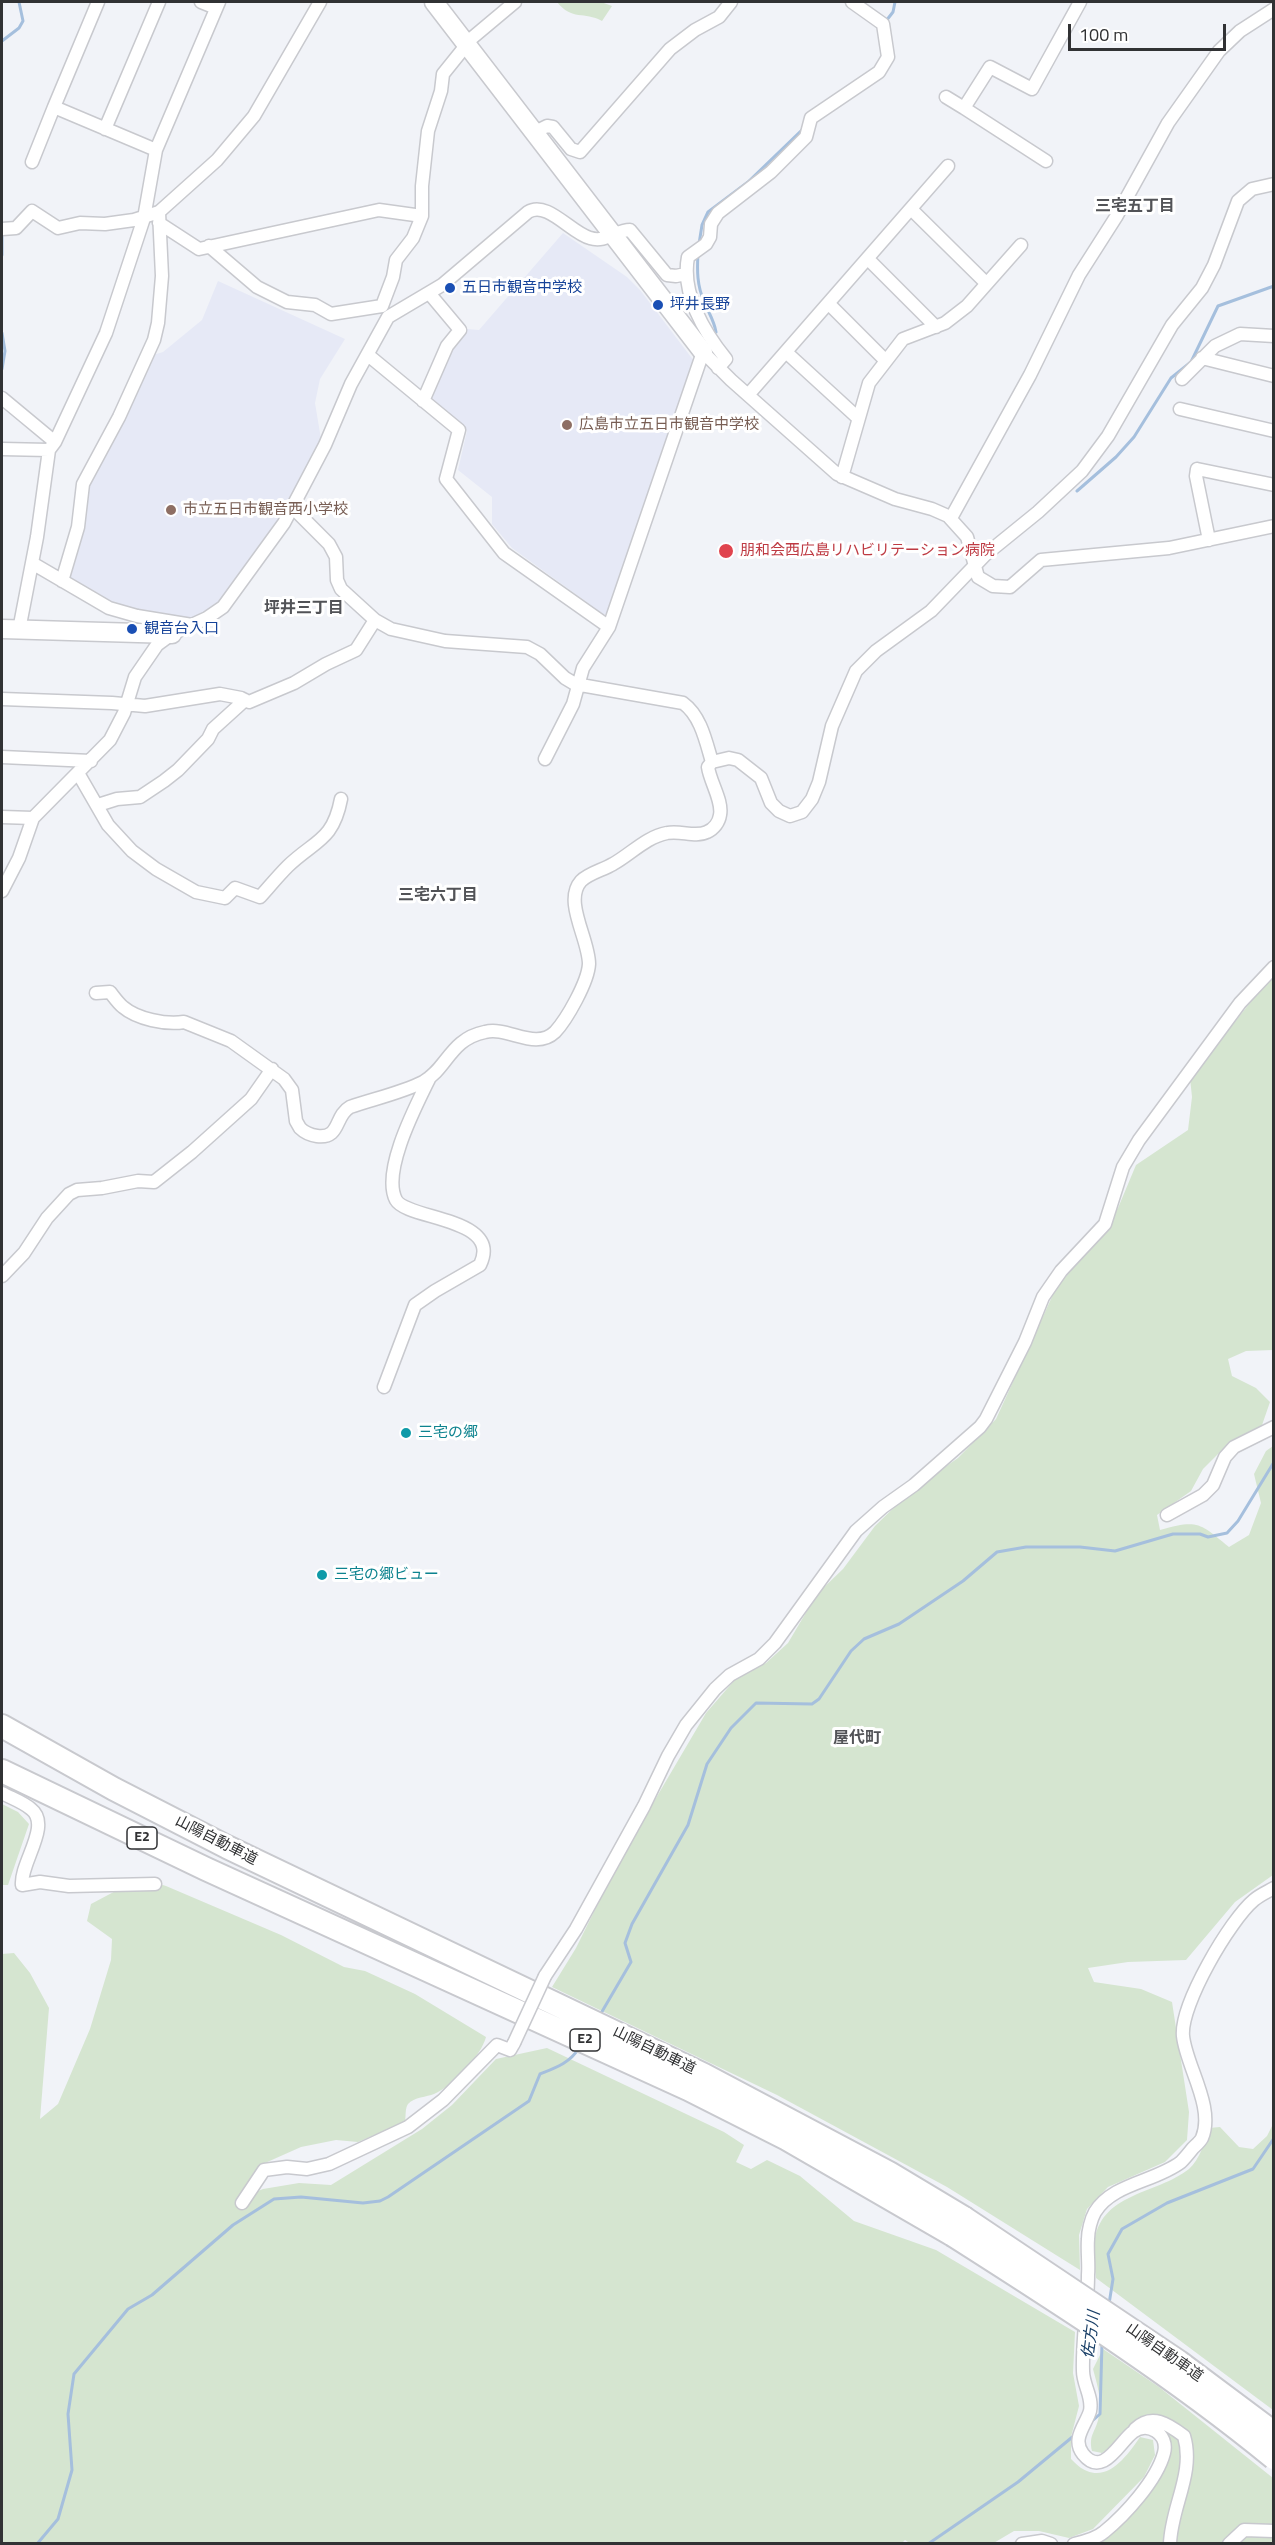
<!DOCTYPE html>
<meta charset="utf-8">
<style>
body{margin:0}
#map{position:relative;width:1275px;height:2545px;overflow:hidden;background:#f1f3f8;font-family:"Titillium Web",sans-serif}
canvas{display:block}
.frame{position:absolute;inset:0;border:3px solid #313234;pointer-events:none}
.scale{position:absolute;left:1068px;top:24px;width:158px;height:27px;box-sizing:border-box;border:3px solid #313234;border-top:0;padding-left:8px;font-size:18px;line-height:21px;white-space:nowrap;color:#313234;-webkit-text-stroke:4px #fff;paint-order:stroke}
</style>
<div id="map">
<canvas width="1275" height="2545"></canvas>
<div class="frame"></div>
<div class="scale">100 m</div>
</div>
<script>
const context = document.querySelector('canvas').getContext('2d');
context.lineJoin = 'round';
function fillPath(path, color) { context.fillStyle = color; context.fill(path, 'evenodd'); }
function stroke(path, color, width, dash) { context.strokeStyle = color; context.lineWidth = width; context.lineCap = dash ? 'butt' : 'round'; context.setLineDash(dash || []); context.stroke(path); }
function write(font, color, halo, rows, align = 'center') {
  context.font = font + ' "Titillium Web","Noto Sans JP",sans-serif'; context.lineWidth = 6; context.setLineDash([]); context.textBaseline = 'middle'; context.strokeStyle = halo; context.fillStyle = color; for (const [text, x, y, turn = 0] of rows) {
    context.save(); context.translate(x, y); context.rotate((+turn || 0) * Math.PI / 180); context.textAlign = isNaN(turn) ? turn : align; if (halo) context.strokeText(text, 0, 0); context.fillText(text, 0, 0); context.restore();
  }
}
fillPath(new Path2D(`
 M563,233L627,277L640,290L694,361L608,614H603L512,548L492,524V497L458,470L467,431L429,398L449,352L467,329L479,330Z
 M218,281L345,339L320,379L315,403L321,439L282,515L237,581L217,605L198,616L186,619L123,610L70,580L69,576L87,488L153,355L163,352L202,320Z`), '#e6e9f6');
fillPath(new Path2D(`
 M557,2H601L612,6L602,21C584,11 572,21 557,2Z
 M1273,974V1350L1246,1351L1228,1359L1232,1376L1256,1388L1270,1402L1261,1428L1230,1442L1203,1469L1191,1491L1157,1515L1160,1530C1198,1519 1200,1523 1229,1547L1249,1535L1261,1503L1254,1474L1266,1451L1273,1446V1875L1235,1902L1186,1960L1128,1962L1088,1968L1094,1982L1141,1989L1172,2002L1189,2112L1187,2140L1165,2162L1108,2187L1087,2209L1079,2235L1080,2270L947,2187L777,2095L552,1987L576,1948L619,1861L706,1713L739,1675L766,1663L788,1643L817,1594L843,1569L875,1526L912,1490L958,1458L996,1419L1056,1288L1085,1254L1118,1208L1136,1165L1188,1130L1192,1097L1190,1078Z
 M2,1804L18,1812L29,1824L8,1885H2Z
 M140,1878L166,1886L281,1935L344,1967L365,1971L415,1994L486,2037C481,2056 453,2086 434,2094C427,2097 414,2097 408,2104C405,2108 406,2116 405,2122L358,2142L336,2140L301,2147L265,2163L254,2172L239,2199L263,2189L299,2183L331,2185L422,2129L452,2105L496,2059L547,2048L724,2132L744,2145L736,2162L751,2169L767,2160L800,2176L854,2221L936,2250L1075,2332L1073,2373L1079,2406L1071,2437V2459C1075,2463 1081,2469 1087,2471C1110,2481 1129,2453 1140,2437L1153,2440L1155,2455L1144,2477L1093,2529L1069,2538L1039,2531H1014L992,2544H911L905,2540L901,2544L2,2543V1954L14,1953L30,1973L49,2008L40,2119L58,2104L90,2029L111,1960L112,1939L87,1921L91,1904Z
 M1273,2124V2410L1096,2278C1095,2267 1093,2256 1094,2245C1099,2192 1156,2195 1189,2169C1199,2160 1206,2141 1209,2128L1220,2127L1239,2147L1253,2149L1267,2136Z
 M1103,2349L1159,2387L1273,2478V2543H1093L1107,2536L1169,2448L1167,2433C1127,2404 1129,2436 1102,2453L1092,2451C1088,2434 1097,2431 1099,2415C1102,2399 1097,2384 1093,2369Z`), '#d5e5d0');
stroke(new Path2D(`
 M886,21L893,12L895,2
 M2,41L19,28L23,21L19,2
 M699,244L702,225L708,212L748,182L804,128
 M698,254C697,270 697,286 704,301C708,312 714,320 716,332
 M2,255V233
 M2,333L5,351L2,369
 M1077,491L1116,457L1134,437L1171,378L1191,362L1218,306L1274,286
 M600,2015L631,1962L625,1943L632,1924L688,1825L707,1764L731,1728L756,1703L812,1704L819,1699L851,1651L864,1639L899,1624L963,1581L997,1552L1026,1547H1080L1115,1551L1173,1534H1200L1208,1537L1227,1533L1238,1521L1274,1462
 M1109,2304L1113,2279L1108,2254L1122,2229L1167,2203L1253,2169L1274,2138
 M1091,2422L1100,2414L1102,2343
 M37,2544L58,2519L72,2470L68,2414L74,2374L128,2309L152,2295L233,2225L274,2199L301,2197L363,2203L380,2201L388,2197L529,2101L540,2074C555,2068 570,2063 579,2048
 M928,2544L1018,2482L1076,2434`), '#a5bfdd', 3);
const street = new Path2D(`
 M201,2L216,8
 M946,97L964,108
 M54,107L98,2
 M105,129L159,2
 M535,132L547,126L553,127L571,149L580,152L670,49L695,30L719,17L731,2
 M1046,161L964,108L990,67L1032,89L1080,2
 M32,162L54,107L156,150
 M911,209L986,283
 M159,223L199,249L379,210L422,216
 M2,229L16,228L32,211L58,228L80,223L105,224L134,220L159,212L217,160L254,116L320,2
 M209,246L257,287L287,302L315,305L331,314L382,306
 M868,259L936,327
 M829,304L886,361
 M382,306L393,277L396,260L413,238L422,216V186L428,131L441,91L443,74L472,38L515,2
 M787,353L858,418
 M368,355L459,430L446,479L504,553L609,627
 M1202,358L1274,376
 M718,368L726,359C704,332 681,293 688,257L706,244L710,237L711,224L718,213L771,172L806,137L811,118L879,72L888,57L883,24L852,2
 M1182,379L1215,346L1240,334L1274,336
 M748,395L948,166
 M2,398L55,442
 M423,401L447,346L460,330L429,293
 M1180,409L1274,431
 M2,449L49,450
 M842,477L869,383L903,339L945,323L967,306L1021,245
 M293,508L329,544L336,557L337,580L341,589L375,620L391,629L445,641L527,647L540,654L565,678L575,684L683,703C701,716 706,742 712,762
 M951,518L1030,375L1079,275L1116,217L1168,123L1219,51L1240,31L1274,9
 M1209,540L1196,476L1197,469L1274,485
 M32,563L109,608L137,616L192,625
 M62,581L78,527L83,484L119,417L154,340L158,323L162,276L159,212
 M19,630L37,537L49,450L55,442L106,333L144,218L156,150L219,2
 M2,699L112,703L145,706L220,694L241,698L249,702L294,683L326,664L356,650L375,620
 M2,757L91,761
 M545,759L573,704L583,668L609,627L703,352L731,380L837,474L895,499L932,509L948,516L967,537L978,577L993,586L1010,587L1041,560L1169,548L1274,526
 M78,773L108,825L132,851L156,869L196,892L225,898L235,888L260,897C269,887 278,876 288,866C315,840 333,841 341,799
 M98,805L117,799L140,797L164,781L178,770L208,739L213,729L245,700
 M2,817L33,818
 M2,891L19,858L33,818L110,740L124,713L135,677L157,645L172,634L207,618L223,607L284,523L325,445L351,384L388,317L442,285L528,212C547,200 571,233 590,238C606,243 616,230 630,230L667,275L676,276L686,274
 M96,993L110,992C114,997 118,1003 123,1007C137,1019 166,1025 184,1022L231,1041L284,1079L292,1090L296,1121L300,1128C305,1133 310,1135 317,1136C341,1139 334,1116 350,1107C373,1099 401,1093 423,1082C447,1069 450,1039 485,1032C508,1026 535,1051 555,1032C567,1019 588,982 589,964C589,939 563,901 581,881C589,873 603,870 613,864C631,854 646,837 667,833C681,830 695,838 707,832C714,829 719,822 720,815C723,801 710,782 708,767L712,762L729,758L738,760L761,778L771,803L779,811L790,816L802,812L812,799L819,782L832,726L856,671L876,651L931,611L985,555L1038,512L1082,471L1108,436L1172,325L1202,288L1214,265L1238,201L1252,189L1274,184
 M2,1276L24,1253L47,1218L69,1194L77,1190L102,1188L138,1181L154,1182L192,1152L251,1099L272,1069
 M384,1387L415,1305L435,1291L480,1265C503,1217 407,1220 396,1200C381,1171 417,1104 430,1077
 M1167,1515L1203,1495L1213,1485L1225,1457L1234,1447L1274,1427
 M2,1793C11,1798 23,1802 31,1809C52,1825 20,1863 22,1885L40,1882L69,1886L155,1884
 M545,1976L576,1929L644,1806L668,1756L686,1725L715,1689L730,1675L759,1659L775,1643L856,1531L883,1507L914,1485L980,1427L986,1419L1025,1342L1043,1297L1061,1271L1105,1224L1123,1167L1139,1140L1240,1003L1274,967
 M242,2203L264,2170L287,2167L307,2169L329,2164L408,2127L443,2100L497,2045L510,2050L514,2043
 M1135,2429C1152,2413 1168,2424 1184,2436C1195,2473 1171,2507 1170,2544
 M1022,2544L1042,2541L1051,2544
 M1074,2544C1083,2542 1096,2539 1104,2532C1125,2515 1157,2480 1164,2453C1169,2434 1148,2421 1133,2432C1120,2441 1103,2479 1083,2454C1071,2439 1086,2425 1090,2411C1093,2397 1083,2385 1083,2371C1082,2339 1088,2307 1088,2275C1089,2263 1087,2251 1088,2239C1088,2231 1091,2219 1095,2212C1113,2183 1155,2182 1181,2162C1185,2158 1189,2153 1193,2148C1196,2145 1200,2142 1202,2138C1215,2107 1186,2066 1183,2036C1180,2005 1230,1920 1254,1900C1260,1895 1267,1892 1274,1888
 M1229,2544L1244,2530L1274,2531`);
const secondary = new Path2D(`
 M434,2L703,352
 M2,629L172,634`);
const highway = new Path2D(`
 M2,1726L114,1789L227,1847L704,2075L889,2173L964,2218
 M2,1771L206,1869L688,2089L787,2139L953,2235`);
stroke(street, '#c8c9ce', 15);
stroke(secondary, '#c8c9ce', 21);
stroke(highway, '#c8c9ce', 26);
stroke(street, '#fff', 12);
stroke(secondary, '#fff', 18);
stroke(highway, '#fff', 22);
const streetBridge = new Path2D(`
 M514,2043L545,1976`);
const highwayBridge = new Path2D(`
 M964,2218L1179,2362L1274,2433
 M953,2235C1063,2305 1173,2375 1274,2458`);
stroke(streetBridge, '#c8c9ce', 15, []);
stroke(highwayBridge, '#c8c9ce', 26, []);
stroke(streetBridge, '#fff', 12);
stroke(highwayBridge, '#fff', 22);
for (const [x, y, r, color] of [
 [450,288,6,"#1a4fb4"],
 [658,305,6,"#1a4fb4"],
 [567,425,6,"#8d6e63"],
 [171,510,6,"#8d6e63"],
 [726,551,8,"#e0444e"],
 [132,629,6,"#1a4fb4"],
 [406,1433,6,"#0f9aa8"],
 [322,1575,6,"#0f9aa8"]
]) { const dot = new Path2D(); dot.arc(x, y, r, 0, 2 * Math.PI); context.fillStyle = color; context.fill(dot); stroke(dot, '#fff', 2); }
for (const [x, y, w] of [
 [142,1838,30],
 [585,2040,30]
]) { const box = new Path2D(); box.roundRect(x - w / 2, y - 11, w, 22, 4.5); context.fillStyle = '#fff'; context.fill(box); stroke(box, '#313234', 1.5); }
write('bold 14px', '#313234', null, [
 ["E2",142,1838],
 ["E2",585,2040]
]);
write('15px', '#164399', '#fff', [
 ["五日市観音中学校",462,288],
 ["坪井長野",670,305],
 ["観音台入口",144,629]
], 'left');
write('15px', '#785e54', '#fff', [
 ["広島市立五日市観音中学校",579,425],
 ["市立五日市観音西小学校",183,510]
], 'left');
write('15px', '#be3a42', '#fff', [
 ["朋和会西広島リハビリテーション病院",740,551]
], 'left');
write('15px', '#0d838f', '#fff', [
 ["三宅の郷",418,1433],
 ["三宅の郷ビュー",334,1575]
], 'left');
write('15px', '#313234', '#fff', [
 ["山陽自動車道",216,1841,27],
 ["山陽自動車道",654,2051,26],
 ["山陽自動車道",1164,2353,35]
]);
write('bold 16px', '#525357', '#fff', [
 ["三宅五丁目",1135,207],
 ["坪井三丁目",304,609],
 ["三宅六丁目",438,896],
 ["屋代町",857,1739]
]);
write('italic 16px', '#193f67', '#fff', [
 ["佐方川",1092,2335,-82]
]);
</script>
